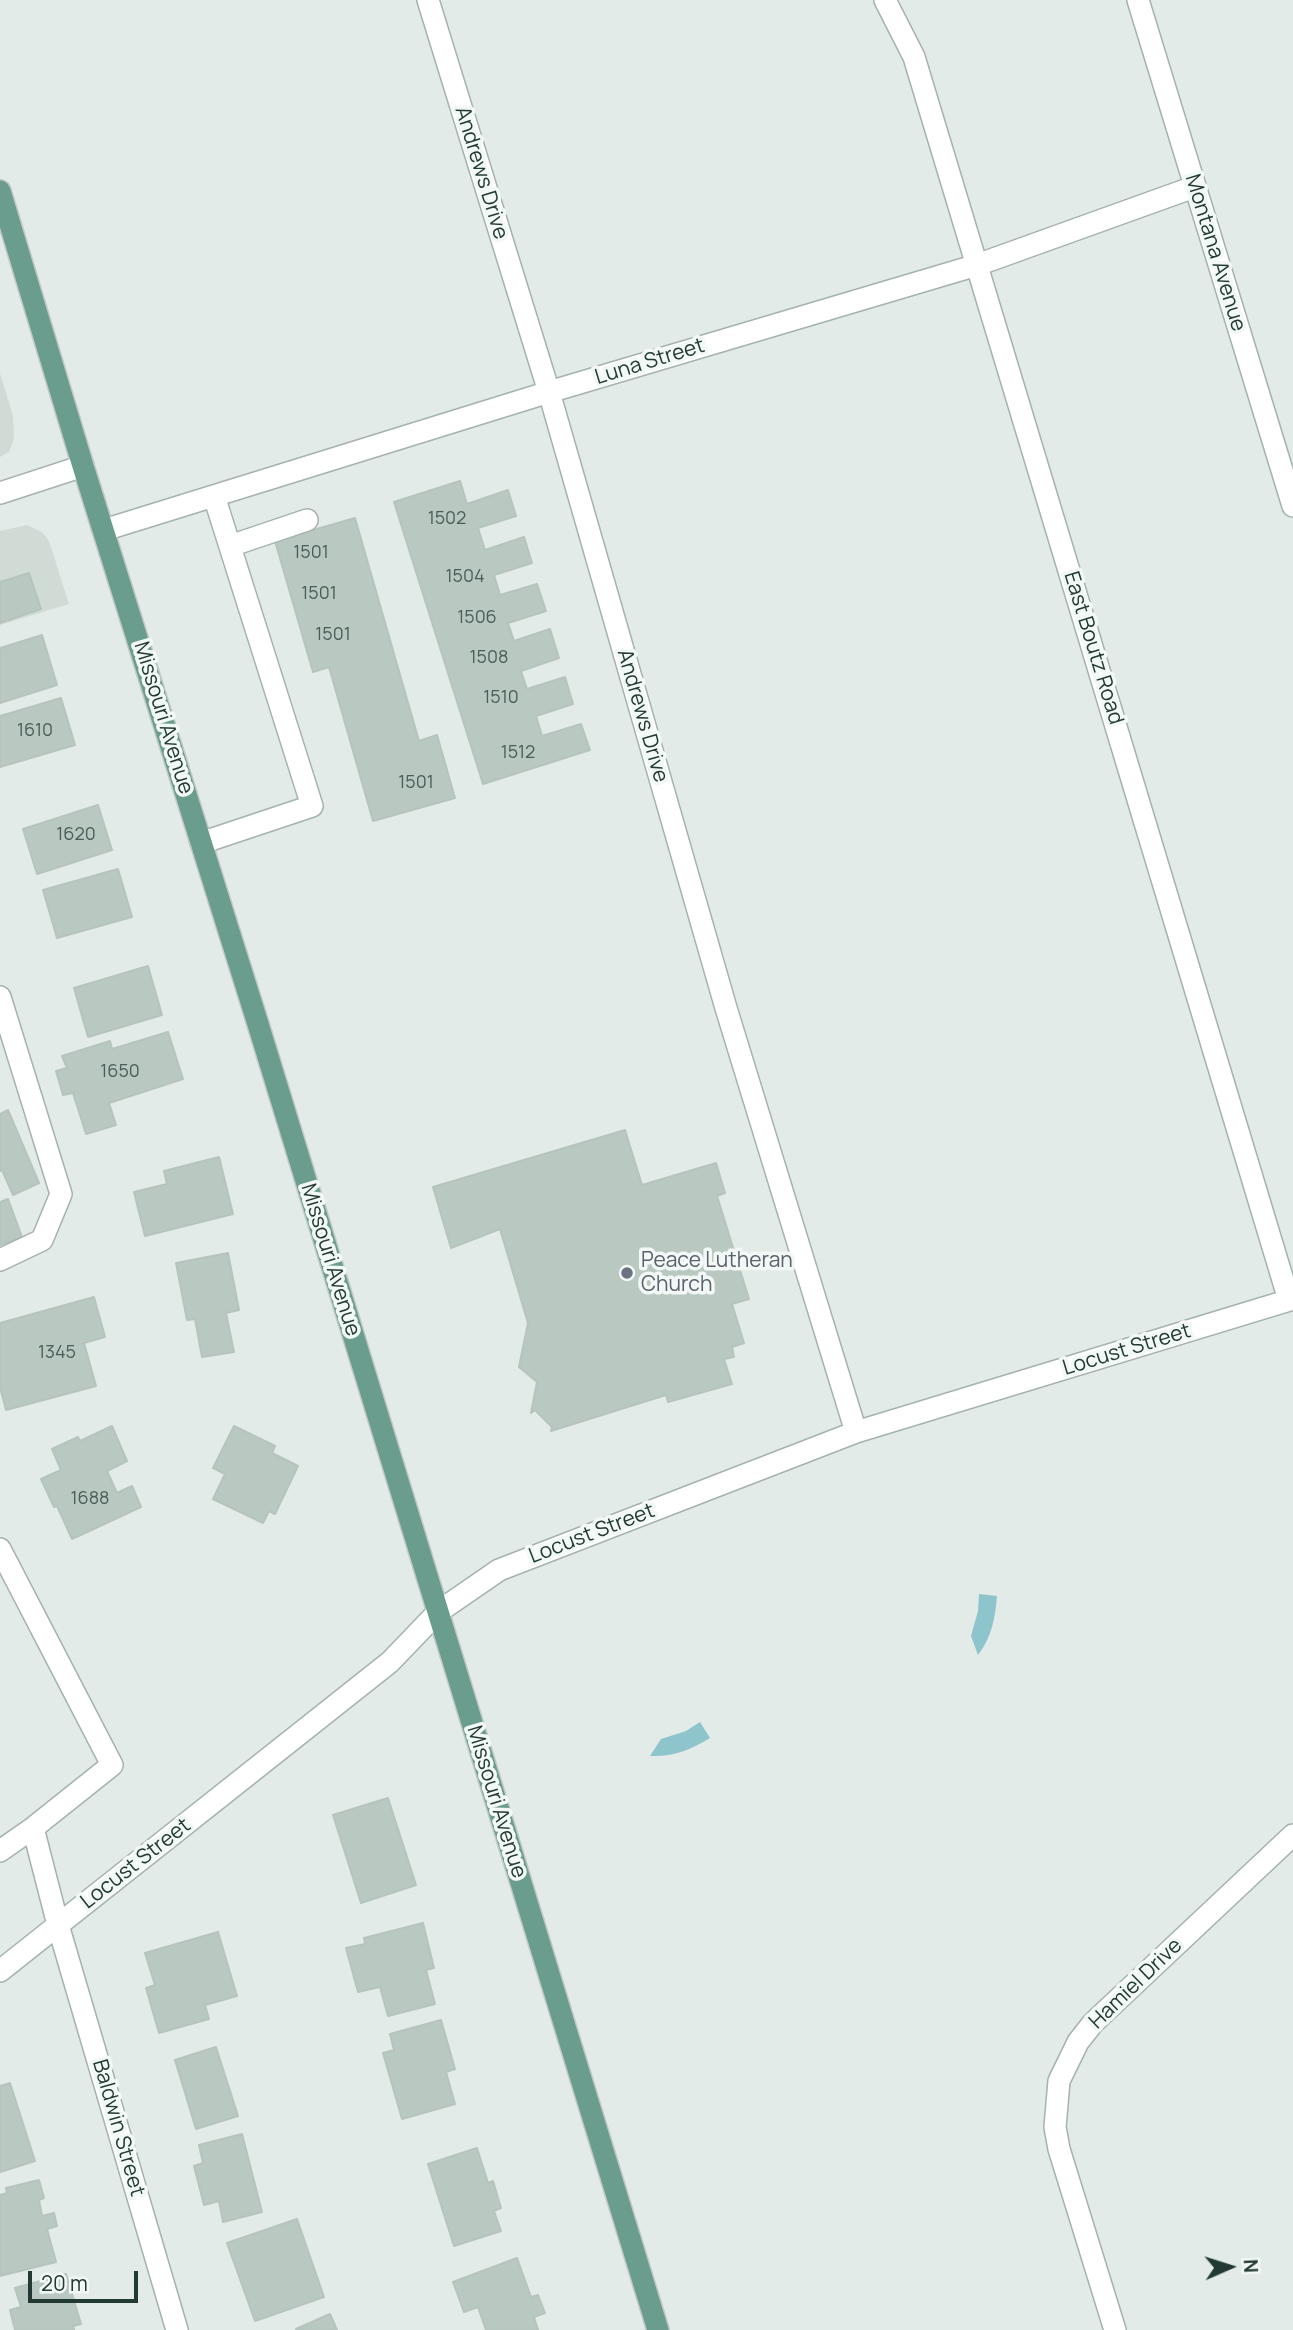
<!DOCTYPE html>
<style>
body{margin:0}
#map{position:relative;width:1293px;height:2330px;overflow:hidden;background:#e2ebe7;font-family:Manrope,sans-serif}
canvas{display:block}
.north{position:absolute;left:1195px;top:2232px;width:70px;height:70px;-webkit-text-stroke:5px #f2f8f5;paint-order:stroke;rotate:87deg;font-size:19px;font-weight:700;line-height:28px;text-align:center;color:#233a34}
.north::after{content:'';display:block;margin:auto;width:24px;height:32px;background:#233a34;clip-path:polygon(50% 0,100% 100%,50% 72%,0 100%)}
.scale{position:absolute;left:28px;top:2271px;width:110px;height:32px;box-sizing:border-box;border:4px solid #233a34;border-top:0;padding-left:9px;font-size:21px;line-height:24px;white-space:nowrap;color:#233a34;-webkit-text-stroke:5px #f2f8f5;paint-order:stroke}
</style>
<div id="map">
<canvas width="1293" height="2330"></canvas>
<div class="north">N</div>
<div class="scale">20 m</div>
</div>
<script>
const context = document.querySelector('canvas').getContext('2d');
context.lineJoin = 'round';
function fillPath(path, color) { context.fillStyle = color; context.fill(path, 'evenodd'); }
function stroke(path, color, width, dash) { context.strokeStyle = color; context.lineWidth = width; context.lineCap = dash ? 'butt' : 'round'; context.setLineDash(dash || []); context.stroke(path); }
function write(font, color, halo, rows, align = 'center') {
  context.font = font + ' Manrope,sans-serif'; context.lineWidth = 7; context.setLineDash([]); context.textBaseline = 'middle'; context.strokeStyle = halo; context.fillStyle = color; for (const [text, x, y, turn = 0] of rows) {
    context.save(); context.translate(x, y); context.rotate((+turn || 0) * Math.PI / 180); context.textAlign = isNaN(turn) ? turn : align; if (halo) context.strokeText(text, 0, 0); context.fillText(text, 0, 0); context.restore();
  }
}
fillPath(new Path2D(`
 M0,373L13,416L14,439L9,452L0,457Z
 M27,525L42,532L49,541L69,604L0,625V531Z`), '#d0dbd6');
fillPath(new Path2D(`
 M979,1594L997,1596C995,1618 992,1637 978,1655L971,1636L978,1611Z
 M700,1722L710,1738C690,1750 674,1757 650,1756L661,1739L686,1731Z`), '#8ec4cc');
const building = new Path2D(`
 M460,481L467,504L508,490L516,516L478,528L485,550L524,537L532,563L494,575L500,595L537,584L546,611L508,623L514,641L550,629L559,658L521,671L527,689L565,677L573,704L536,716L542,736L581,724L590,750L483,784L394,502Z
 M355,518L419,741L437,735L455,798L373,821L329,667L313,672L275,541Z
 M29,573L41,609L0,623V582Z
 M42,635L57,685L0,703V648Z
 M61,698L75,745L0,767V716Z
 M98,805L112,850L37,874L23,829Z
 M118,869L132,917L57,938L43,890Z
 M148,966L162,1015L88,1037L74,988Z
 M168,1032L183,1079L109,1103L116,1125L86,1134L73,1093L63,1095L56,1071L67,1068L62,1056L110,1041L112,1049Z
 M8,1110L39,1183L13,1195L2,1170L0,1171V1114Z
 M625,1130L642,1185L716,1163L725,1193L717,1196L749,1299L732,1304L744,1343L732,1347L734,1357L724,1359L732,1384L668,1402L666,1395L551,1431L552,1427L535,1410L531,1413L537,1382L519,1367L528,1323L500,1229L451,1248L433,1187Z
 M219,1157L233,1214L145,1236L134,1192L167,1184L164,1171Z
 M8,1199L22,1237L0,1245V1202Z
 M228,1253L239,1310L226,1313L234,1352L202,1357L195,1319L187,1320L176,1263Z
 M94,1297L105,1337L84,1343L96,1386L6,1410L0,1387V1323Z
 M112,1426L127,1461L107,1471L117,1493L132,1486L141,1507L72,1539L57,1506L54,1507L41,1479L61,1470L52,1449L78,1437L80,1441Z
 M234,1426L275,1446L272,1453L298,1466L275,1514L269,1511L263,1523L213,1499L225,1474L213,1468Z
 M388,1798L416,1885L361,1903L333,1815Z
 M423,1923L434,1968L426,1970L435,2004L388,2016L380,1987L358,1992L346,1948L365,1944L364,1938Z
 M218,1932L237,1996L205,2005L209,2019L159,2033L146,1988L155,1985L145,1953Z
 M441,2020L455,2069L446,2072L455,2104L402,2119L383,2053L394,2050L390,2034Z
 M216,2047L238,2116L196,2129L175,2060Z
 M10,2083L35,2161L0,2172V2086Z
 M242,2134L262,2212L223,2222L219,2201L204,2205L194,2166L203,2163L199,2145Z
 M477,2148L488,2183L493,2181L501,2208L494,2211L501,2231L454,2246L428,2164Z
 M39,2180L44,2198L39,2200L42,2216L54,2213L57,2226L47,2229L56,2262L0,2276V2195L7,2193L6,2188Z
 M297,2219L324,2297L255,2321L227,2243Z
 M517,2258L531,2297L538,2295L545,2313L534,2317L538,2330H486L478,2307L464,2312L453,2282Z
 M66,2274L81,2324L73,2326L74,2330H15L10,2310L21,2307L15,2288Z
 M330,2314L337,2330H297L296,2329Z`);
fillPath(building, '#bac8c2');
stroke(building, '#b5c4bd', 2);
const minor = new Path2D(`
 M428,0L549,392L726,1008L856,1432
 M885,0L914,57L1289,1300
 M1138,0L1293,506
 M0,493L83,466
 M104,530L549,392L977,265L1194,187
 M230,546L307,520
 M201,843L312,806L214,496
 M0,997L61,1194L42,1240L0,1260
 M0,1549L112,1765L33,1828
 M0,1851L33,1828L58,1925L177,2330
 M0,1971L390,1662L438,1612L499,1570L856,1432L1293,1299
 M1115,2330L1059,2149L1055,2127L1059,2081L1078,2042L1093,2023L1293,1835`);
const major = new Path2D(`
 M0,191L83,466L258,1024L658,2330`);
stroke(minor, '#a5b2ae', 24);
stroke(major, '#c1c8c6', 24);
stroke(minor, '#fff', 21);
stroke(major, '#6a9d8e', 21);
for (const [x, y, r, color] of [
 [627,1273,7,"#6b7280"]
]) { const dot = new Path2D(); dot.arc(x, y, r, 0, 2 * Math.PI); context.fillStyle = color; context.fill(dot); stroke(dot, '#f2f8f5', 2.5); }
write('18px', '#495e58', null, [
 ["1502",447,519],
 ["1501",311,553],
 ["1504",465,577],
 ["1501",319,594],
 ["1506",477,618],
 ["1501",333,635],
 ["1508",489,658],
 ["1510",501,698],
 ["1610",35,731],
 ["1512",518,753],
 ["1501",416,783],
 ["1620",76,835],
 ["1650",120,1072],
 ["1345",57,1353],
 ["1688",90,1499]
]);
write('21px', '#233a34', '#f2f8f5', [
 ["Andrews Drive",481,173,73],
 ["Montana Avenue",1215,253,73],
 ["Luna Street",650,362,-17],
 ["East Boutz Road",1093,648,73],
 ["Andrews Drive",642,716,74],
 ["Missouri Avenue",163,718,73],
 ["Missouri Avenue",330,1260,73],
 ["Locust Street",1127,1350,-17],
 ["Locust Street",592,1534,-21],
 ["Missouri Avenue",496,1802,73],
 ["Locust Street",136,1864,-38],
 ["Hamiel Drive",1136,1984,-44],
 ["Baldwin Street",118,2128,74]
]);
write('21px', '#5b616d', '#f2f8f5', [
 ["Peace Lutheran",641,1261],
 ["Church",641,1285]
], 'left');
</script>
